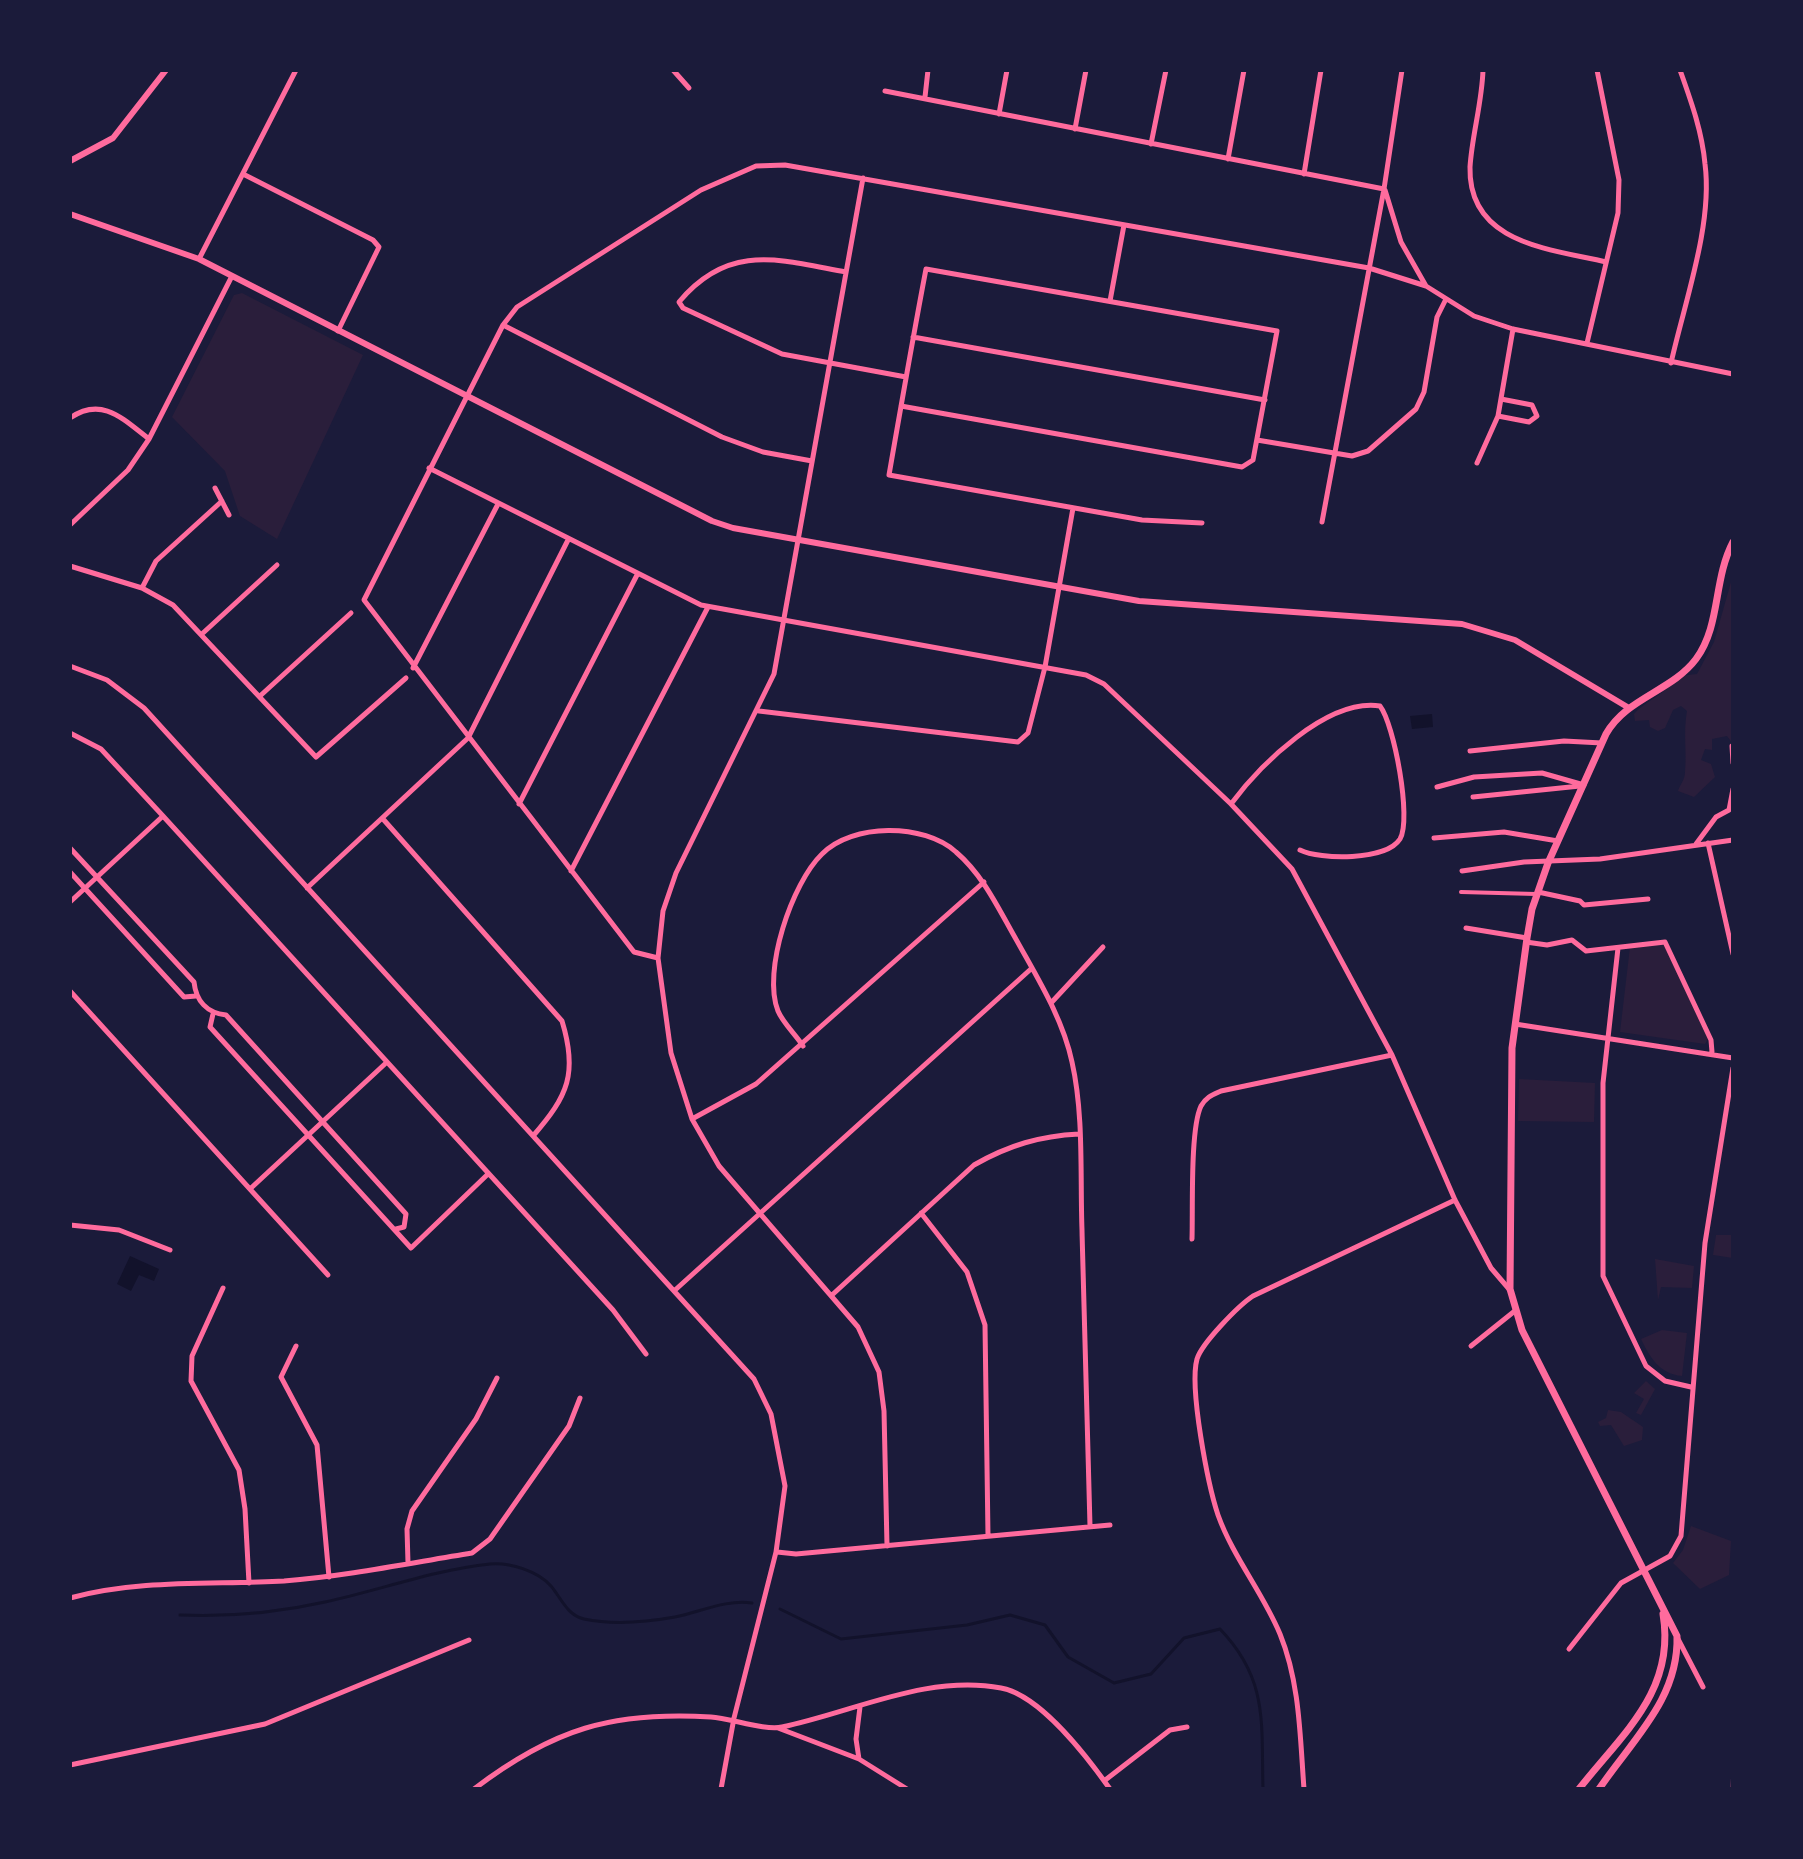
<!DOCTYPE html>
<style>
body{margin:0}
#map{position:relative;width:1803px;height:1859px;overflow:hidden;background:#1b1b3a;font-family:Cabin,sans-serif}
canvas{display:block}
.frame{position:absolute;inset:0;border:72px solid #1b1b3a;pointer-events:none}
</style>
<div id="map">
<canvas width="1803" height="1859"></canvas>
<div class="frame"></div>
</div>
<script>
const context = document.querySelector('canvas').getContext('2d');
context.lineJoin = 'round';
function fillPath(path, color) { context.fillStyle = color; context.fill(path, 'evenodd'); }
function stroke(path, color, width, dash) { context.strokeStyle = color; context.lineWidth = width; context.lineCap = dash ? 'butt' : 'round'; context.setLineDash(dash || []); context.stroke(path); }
fillPath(new Path2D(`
 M242,293L363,355L277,539L240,516L225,471L172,417L234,295Z
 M1733,575V744L1727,736L1712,739V750L1705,749L1701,760L1711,764L1715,777L1694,797L1678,791C1680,784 1685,780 1685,772C1687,751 1683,733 1687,711L1681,706L1673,710L1665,728L1658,731L1650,727L1649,720L1635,721L1634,714C1648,699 1666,694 1679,676L1697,674L1714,642Z
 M1664,944L1708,1039L1705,1044L1620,1032L1630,947Z
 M1519,1079L1595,1083L1594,1122L1518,1121Z
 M1716,1235H1733V1258L1713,1255Z
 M1655,1259L1694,1266L1692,1288L1661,1287L1658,1300Z
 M1662,1330L1687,1333L1682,1376C1660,1374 1650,1358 1641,1339Z
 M1646,1381L1655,1389L1641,1415L1636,1413L1644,1399L1634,1393Z
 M1608,1410L1621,1412L1643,1427L1642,1440L1624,1446L1611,1425L1600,1426L1598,1422L1606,1418Z
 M1691,1526L1731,1541L1729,1575L1700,1589L1673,1563L1683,1550Z`), '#2a1e3b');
fillPath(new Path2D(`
 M1432,714L1433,727L1412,729L1410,716Z
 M130,1256L159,1269L154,1281L139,1275L131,1291L117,1284Z`), '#12122b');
stroke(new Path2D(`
 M780,1609L841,1639L967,1625L1010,1615L1045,1625L1068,1657L1114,1683L1151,1674L1184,1638L1220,1629C1269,1680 1261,1724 1263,1789
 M180,1615C230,1617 276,1613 325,1602C380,1590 434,1570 490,1564C509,1562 538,1571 551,1586C561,1598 567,1615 584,1619C612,1625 647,1622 675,1617C700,1612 727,1599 752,1603`), '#12122b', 3);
stroke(new Path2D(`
 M1461,892L1536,894`), '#ff6b9d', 4);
stroke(new Path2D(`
 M673,70L689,88
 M1483,70C1482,103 1472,135 1470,167C1468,244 1551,249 1606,262
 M885,91L1384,189
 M925,97L928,70
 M999,114L1007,70
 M1075,129L1086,70
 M1151,144L1166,70
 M1228,159L1244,70
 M243,174L373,240L379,247L338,331
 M1304,174L1321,70
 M863,178L774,674L676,873L663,911L658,958L671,1053L692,1119L719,1166L858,1327L879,1372L884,1411L887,1546
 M1385,190L1401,242L1426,286
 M199,259L296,70
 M846,272C780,260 729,242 679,302L683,308L782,354L906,377
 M1110,301L1124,225
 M503,325L722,437L763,452L812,461
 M913,337L1265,400
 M1587,343L1618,213L1619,180L1597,70
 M1671,363C1684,304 1713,225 1705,164C1702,131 1691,101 1680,70
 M901,406L1242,467L1253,460L1277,331L926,269C913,337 901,406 889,475L1142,520L1202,523
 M1498,416L1529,422L1537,416L1532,405L1501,399
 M70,418C102,396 123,419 149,439
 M1257,440L1352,456L1368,451L1416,409L1424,392L1437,317L1446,299
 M1477,463L1498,416L1513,329
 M429,468L701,605L1086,675L1104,684L1231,804L1292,869L1392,1055L1455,1200L1491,1268L1509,1289
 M215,488L229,515
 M1322,522L1384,189L1402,70
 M70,525L128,470L149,439L232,276
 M70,566L142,588L173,605L316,757L406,678
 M142,588L156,561L222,501
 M203,633L277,565
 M70,666L107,680L144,708L754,1379L771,1414L785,1486L776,1552L734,1718L721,1789
 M413,668L498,504
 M260,696L351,613
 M759,711L1018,742L1028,733L1045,667L1073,508
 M70,733L101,749L163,816L613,1310L646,1354
 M1732,746L1733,763
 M1470,751L1564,741L1602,743
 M1437,787L1474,777L1542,773L1584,785
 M1473,797L1580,786
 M519,804L637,575
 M1231,804C1260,765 1327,698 1380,706C1394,724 1412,819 1400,839C1386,861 1320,860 1300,850
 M383,819L562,1021C578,1073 568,1096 533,1136
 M1434,838L1504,832L1558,841
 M1708,843L1733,954
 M1696,844L1716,817L1729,810L1733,789
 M70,848L194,982C196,1001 207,1013 226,1015L406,1214L404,1227L396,1229
 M571,871L708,607
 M1462,871L1524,862L1600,859L1733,840
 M70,872L184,997L196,996
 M307,888L468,738L568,540
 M1538,892L1580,901L1584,905L1648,899
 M70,902L163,816
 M1466,928L1527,938
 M1526,942L1547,945L1572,940L1586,951L1665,942L1711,1040L1712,1052
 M1618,948L1603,1083V1276L1646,1366L1665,1381L1691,1387
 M658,958L634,952L364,600L503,325L517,307L701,190L756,166L785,165L1369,268L1426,286L1474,316L1513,329L1733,374
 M70,991L328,1275
 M1051,1003L1103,947
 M213,1014L210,1027L411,1248L488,1174
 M1515,1024L1733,1058
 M803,1046C796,1035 783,1023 778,1011C762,971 792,883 822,854C852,823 924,823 956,852C984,876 999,910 1017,941C1038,979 1063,1019 1072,1062C1084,1115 1080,1176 1082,1230C1084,1329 1087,1428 1090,1526
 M692,1119L756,1084L984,882
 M250,1189L387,1062
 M921,1213L967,1272L985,1325L988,1536
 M70,1225L119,1230L170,1250
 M1192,1239C1193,1209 1190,1129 1201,1106C1206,1097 1212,1095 1221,1091L1392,1055
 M223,1288L192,1356L191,1381L239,1470L245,1509L249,1583
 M674,1291L1032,968
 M832,1295L974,1165C1009,1145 1040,1136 1079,1134
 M296,1346L281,1377L317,1445L329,1577
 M1471,1346L1516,1310
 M777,1552L796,1554L1110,1525
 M408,1563L407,1529L412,1511L476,1419L497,1378
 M70,1598C141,1579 212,1585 284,1581C347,1576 410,1563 472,1553L490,1539L569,1426L580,1398
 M1677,1637L1703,1687
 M1569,1649L1621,1583L1670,1556L1681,1536L1705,1243L1733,1068
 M778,1728L859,1759L907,1789
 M859,1759L856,1739L860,1707
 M70,1765L265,1724L469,1640
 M1104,1781L1170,1730L1187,1727
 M474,1789C553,1729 612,1711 711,1717C730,1718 765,1731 782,1727C854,1712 927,1674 1001,1688C1040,1695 1088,1758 1110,1789
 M1304,1789C1300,1737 1300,1683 1280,1634C1263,1593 1233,1557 1218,1515C1208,1485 1189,1388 1197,1359C1202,1343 1238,1306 1253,1296L1455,1200`), '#ff6b9d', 5);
stroke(new Path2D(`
 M70,161L113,138L166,70
 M70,214L199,259L712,521L733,528L1139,601L1462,624L1515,640L1629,708`), '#ff6b9d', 6);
stroke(new Path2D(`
 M1579,1789C1622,1734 1676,1691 1663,1614
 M1599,1789C1632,1740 1679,1699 1677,1636L1522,1330L1510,1289L1512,1048L1527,938L1532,909L1548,863L1606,734C1626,698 1672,691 1696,659C1721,625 1713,580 1733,542`), '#ff6b9d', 7);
stroke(new Path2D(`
 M1732,1789L1733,1767`), '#a44b75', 3);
</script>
